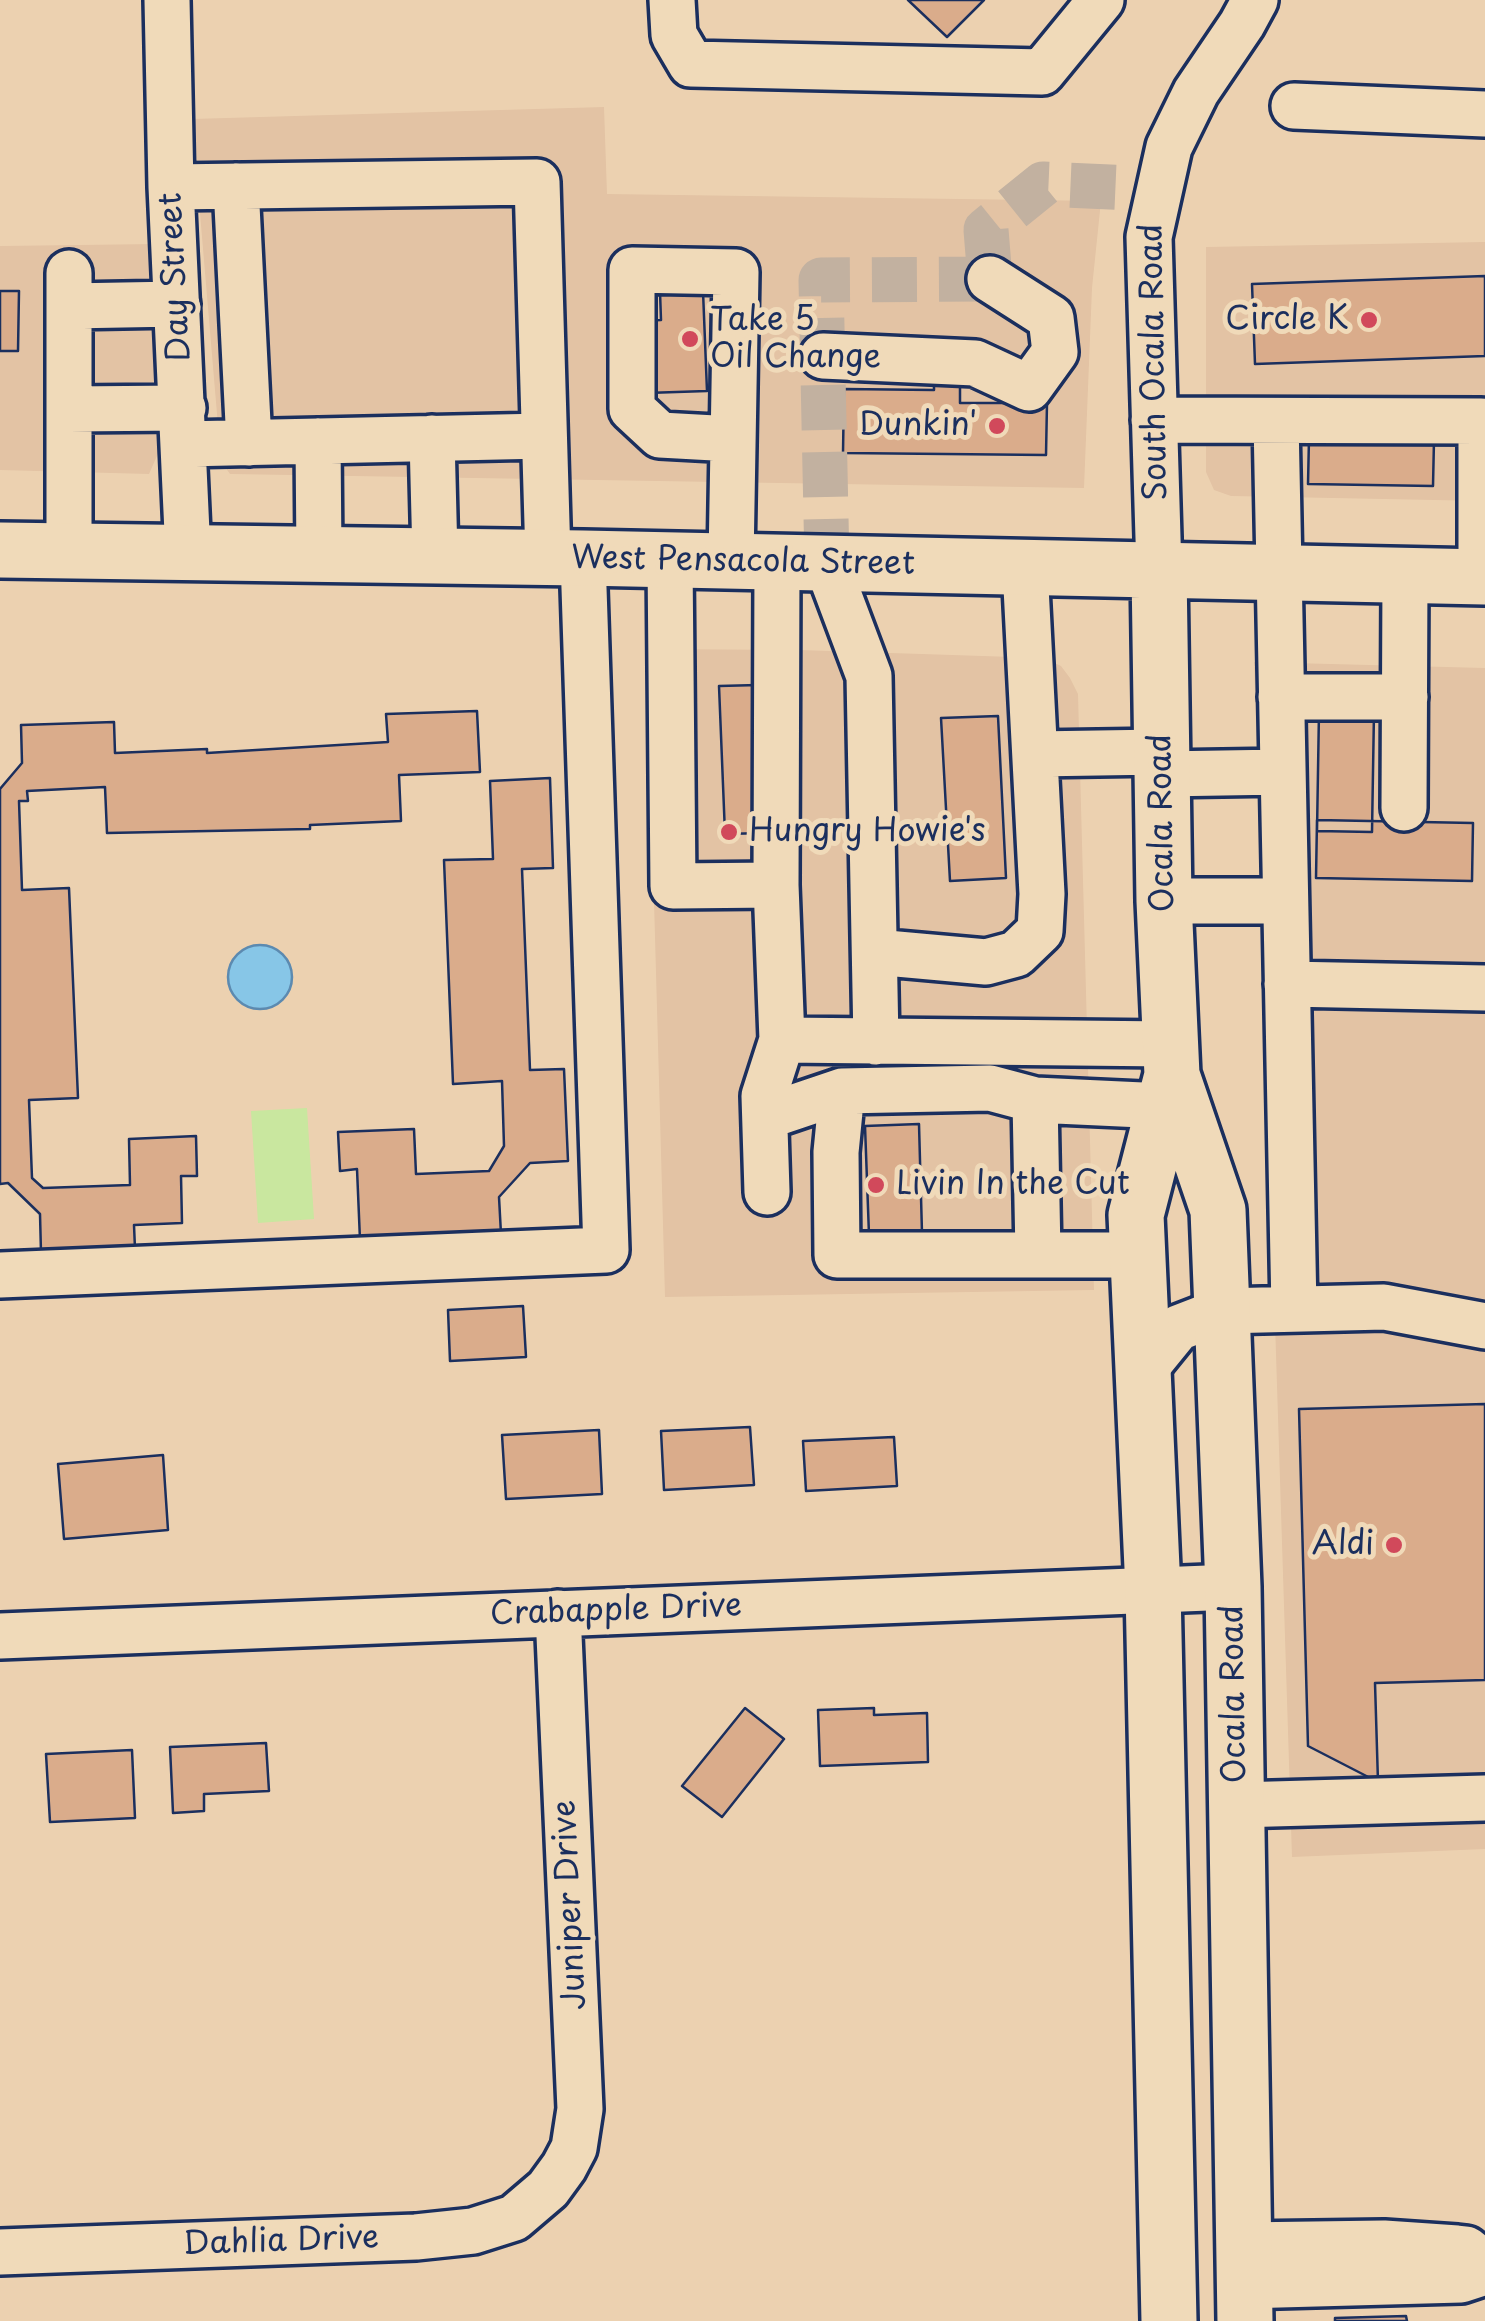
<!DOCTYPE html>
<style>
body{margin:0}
canvas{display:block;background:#ecd1b0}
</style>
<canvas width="1485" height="2321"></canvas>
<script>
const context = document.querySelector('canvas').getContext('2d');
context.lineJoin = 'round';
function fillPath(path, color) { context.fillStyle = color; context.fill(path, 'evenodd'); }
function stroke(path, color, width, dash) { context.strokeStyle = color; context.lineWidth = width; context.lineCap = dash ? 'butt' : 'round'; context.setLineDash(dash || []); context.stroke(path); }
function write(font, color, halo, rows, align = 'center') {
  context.font = font + ' "Playpen Sans",sans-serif'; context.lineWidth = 10; context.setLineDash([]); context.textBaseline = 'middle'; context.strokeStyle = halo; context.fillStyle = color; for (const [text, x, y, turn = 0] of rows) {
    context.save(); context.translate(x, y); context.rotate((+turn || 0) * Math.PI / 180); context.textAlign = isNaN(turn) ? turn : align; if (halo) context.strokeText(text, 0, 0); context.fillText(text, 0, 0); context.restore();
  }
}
fillPath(new Path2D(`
 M604,107L607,194L1101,201L1092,288L1084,488L230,474L221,461L192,119Z
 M1485,242V501L1231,496L1214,490L1206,472V247Z
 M157,244L160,449L149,474L0,470V246Z
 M647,649L799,650L1044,658L1061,666L1070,678L1078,694L1094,1290L665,1297Z
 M1254,662L1485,668V1849L1292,1857Z`), '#e3c3a4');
fillPath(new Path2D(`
 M307,1108L314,1219L258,1223L251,1111Z`), '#c9e79f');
const water = new Path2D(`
 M228 977a32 32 0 1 1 64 0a32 32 0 1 1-64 0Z`);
fillPath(water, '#87c6e7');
stroke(water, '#5c8ab0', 2.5);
const building = new Path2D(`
 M908,0H984L947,37Z
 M1485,276V356L1255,364L1252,284Z
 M0,291H19L18,351H0Z
 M703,291L707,391L616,394L613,322L661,320L660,292Z
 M934,371H960V403H1047L1046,455L843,453L844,389L934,390Z
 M1309,438L1434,440L1433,486L1308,484Z
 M758,685L764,833L725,834L719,686Z
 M477,711L480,772L399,775L401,821L310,825V829L107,833L105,787L27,791L28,801H19L22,890L69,888L78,1098L29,1100L32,1178L43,1188L130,1185L129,1139L196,1136L197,1176H181L182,1223L134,1225L135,1249L41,1253L40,1214L8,1183L0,1184V789L22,763L21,725L114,722L115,753L207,749V753L388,742L386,714Z
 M1319,711L1374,712L1372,832L1317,831Z
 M998,716L1006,878L950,881L941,718Z
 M550,778L553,868L522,869L530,1070L564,1069L568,1161L530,1163L499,1197L501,1234L360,1240L357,1169L340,1171L338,1132L414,1129L416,1174L489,1171L504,1146L502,1081L453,1084L444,860L493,859L490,781Z
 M1317,820L1473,823L1472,881L1316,878Z
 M919,1124L922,1233L869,1235L865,1126Z
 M523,1306L526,1357L450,1361L448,1310Z
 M1485,1404V1680L1375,1683L1378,1782L1308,1746L1299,1409Z
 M750,1427L754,1485L664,1490L661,1431Z
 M599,1430L602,1494L506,1499L502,1435Z
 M894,1437L897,1486L806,1491L803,1441Z
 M163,1455L168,1530L64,1539L58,1464Z
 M745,1708L784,1739L722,1817L682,1786Z
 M874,1708V1715L927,1713L928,1762L820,1766L818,1710Z
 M266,1743L269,1791L204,1794V1811L173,1813L170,1747Z
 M132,1750L135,1818L50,1822L46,1754Z
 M1406,2316L1407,2321H1335V2318Z`);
fillPath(building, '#daac8b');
stroke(building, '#1b2f5e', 2.5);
stroke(new Path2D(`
 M827,564L821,280L990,279L986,230L1043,184L1157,189`), '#c2b1a0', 45, [45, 22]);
const minor = new Path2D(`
 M167,0L171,187L188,554
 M672,0L674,35L691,64L1042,72L1101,0
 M1294,106L1485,114
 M236,186L249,443
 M171,187L537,182L548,558
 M69,306L177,304
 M823,356L975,363L1029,388L1055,352L1051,318L990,279
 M69,409L183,408
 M1154,420L1481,421V577
 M1276,421L1294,1309
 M432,438L435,557
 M318,441L319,556
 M184,444L544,436
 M69,552V273
 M670,560L673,886L776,885
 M731,561L736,272L632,270V409L660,435L733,439
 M777,562L776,885L782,1040L1171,1044
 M827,564L869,676L876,1042
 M1159,571L1149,237L1169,147L1196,92L1242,24L1255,0
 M1281,697H1405
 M1035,754L1161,752
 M1162,774L1283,772
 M1404,808L1405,576
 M1164,901H1285
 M875,952L986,962L1016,954L1040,931L1042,894L1025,568
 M1287,984L1485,988
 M842,1091L836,1152L837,1255H1138
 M1035,1100L1038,1254
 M765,1117L842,1091L990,1088L1035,1100L1164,1106
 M767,1192L764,1096L782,1040
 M0,1275L606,1250L583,558
 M1143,1371L1178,1328L1222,1311L1384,1307L1485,1326
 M0,1636L1233,1587
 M1237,1805L1485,1798
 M1242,2245L1384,2243L1457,2248L1466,2249L1485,2264
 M0,2252L416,2237L473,2231L514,2218L548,2189L564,2167L574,2148L580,2109L558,1613
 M1243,2286L1461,2280L1485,2272`);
const major = new Path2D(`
 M0,550L583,558L1485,577
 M1159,571L1164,901L1172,1075L1218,1210L1233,1587L1245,2321
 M1169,2321L1153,1590L1136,1215L1172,1075`);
stroke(minor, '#1b2f5e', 52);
stroke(major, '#1b2f5e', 62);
stroke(minor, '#f0dab9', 45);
stroke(major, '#f0dab9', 55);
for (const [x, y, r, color] of [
 [1369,320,10,"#d1495b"],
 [690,339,10,"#d1495b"],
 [997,426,10,"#d1495b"],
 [729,832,10,"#d1495b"],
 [876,1185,10,"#d1495b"],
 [1394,1545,10,"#d1495b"]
]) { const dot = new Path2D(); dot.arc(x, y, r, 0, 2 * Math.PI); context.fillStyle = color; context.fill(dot); stroke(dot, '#f0dab9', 4); }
write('32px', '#1b2f5e', '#f0dab9', [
 ["Day Street",176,277,-93],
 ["South Ocala Road",1155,362,-91],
 ["West Pensacola Street",743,562,1],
 ["Ocala Road",1163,823,-91],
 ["Crabapple Drive",616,1611,-2],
 ["Ocala Road",1235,1694,-91],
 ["Juniper Drive",571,1905,-93],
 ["Dahlia Drive",281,2242,-2]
]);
write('32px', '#1b2f5e', '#f0dab9', [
 ["Circle K",1349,320],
 ["Take 5",710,321,"left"],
 ["Oil Change",710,358,"left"],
 ["Dunkin'",977,426],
 ["Hungry Howie's",749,832,"left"],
 ["Livin In the Cut",896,1185,"left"],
 ["Aldi",1374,1545]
], 'right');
</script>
